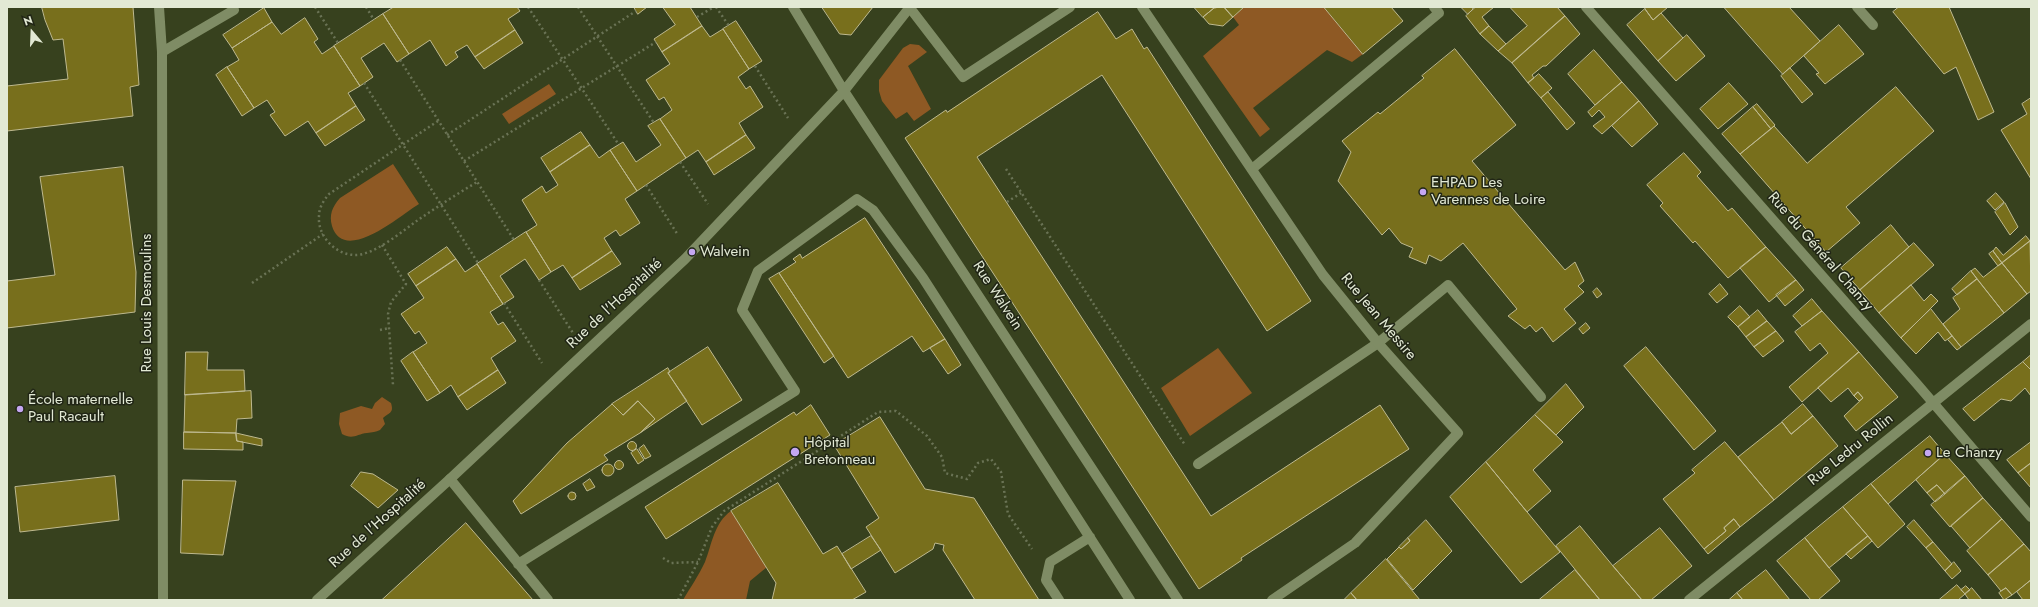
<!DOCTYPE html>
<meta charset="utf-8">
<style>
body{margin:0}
#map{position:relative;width:2038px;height:607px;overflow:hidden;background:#37411e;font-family:Jost,sans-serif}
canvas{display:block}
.frame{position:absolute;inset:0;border:8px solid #e2e9d4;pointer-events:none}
.north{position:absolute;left:12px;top:12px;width:40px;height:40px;-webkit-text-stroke:3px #212616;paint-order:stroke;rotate:341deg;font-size:11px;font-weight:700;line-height:16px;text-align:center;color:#e2e9d4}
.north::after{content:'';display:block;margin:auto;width:14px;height:18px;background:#e2e9d4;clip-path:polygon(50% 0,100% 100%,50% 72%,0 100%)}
</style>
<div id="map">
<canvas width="2038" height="607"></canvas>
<div class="frame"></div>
<div class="north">N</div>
</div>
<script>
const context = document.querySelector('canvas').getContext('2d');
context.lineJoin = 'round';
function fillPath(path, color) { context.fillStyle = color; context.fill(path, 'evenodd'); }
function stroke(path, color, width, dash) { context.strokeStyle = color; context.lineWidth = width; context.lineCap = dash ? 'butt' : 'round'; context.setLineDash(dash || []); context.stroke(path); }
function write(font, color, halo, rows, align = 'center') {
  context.font = font + ' Jost,sans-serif'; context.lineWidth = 3; context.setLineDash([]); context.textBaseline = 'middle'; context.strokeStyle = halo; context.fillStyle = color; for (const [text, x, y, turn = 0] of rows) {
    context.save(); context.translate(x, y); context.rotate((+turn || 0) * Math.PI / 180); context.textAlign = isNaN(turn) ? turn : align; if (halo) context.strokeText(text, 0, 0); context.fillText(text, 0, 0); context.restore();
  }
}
fillPath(new Path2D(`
 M1244,7H1324L1363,54L1352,62L1327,50L1253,108L1270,129L1260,137L1203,56L1239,25L1233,17Z
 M910,44L919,45L927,52L908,66L931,109L914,121L907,112L896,119L882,101L879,91V80L903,48Z
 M549,84L556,94L509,124L502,114Z
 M393,164L419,204C401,215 344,265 332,226C329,215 332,207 340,198Z
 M1218,348L1252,393L1190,436L1161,388Z
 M382,397L391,403C394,413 390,412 383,418L385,424L380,430C376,432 372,432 367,433C357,434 353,440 342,434L339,424L340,413L361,406L372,409L375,403Z
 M731,511L767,567L750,581L746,600H683C690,588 699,575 705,562C712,544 714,523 731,511Z`), '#8e5924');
const building = new Path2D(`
 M42,7H133L139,85L130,87L133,116L7,131V86L68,79L63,39L53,40L45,20Z
 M394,7H517L520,11L508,19L515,30L475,57L467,45L455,52L458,57L446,66L430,40L409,54L383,14Z
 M634,7H647L638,14Z
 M663,7H690L702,26L662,52L654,39L675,25Z
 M822,7H873L851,35L840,34Z
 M1194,7H1220L1214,8L1203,17Z
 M1224,7H1244L1233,17Z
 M1224,7L1233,17L1223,26L1209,24L1203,17L1214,8Z
 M1324,7H1391L1403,21L1363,54Z
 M1461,7H1472L1473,9L1468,14Z
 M1476,7H1494L1482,17L1489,26L1480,34L1466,16Z
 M1510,7H1557L1565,16L1512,63L1498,51L1527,26Z
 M1647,7H1668L1653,20L1645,9Z
 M1724,7H1789L1820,41L1783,74Z
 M1899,7H1949L1994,112L1978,120L1956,67L1944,74L1893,12Z
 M264,8L272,22L232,48L223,35Z
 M1645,9L1653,20L1661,13L1683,38L1658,61L1627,25Z
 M1098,12L1116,39L1132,29L1144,49L1147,47L1311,301L1267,331L1102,75L977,157L1211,516L1380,405L1409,449L1241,558L1242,560L1199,589L905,138L946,110L947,112Z
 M383,14L409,54L397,62L384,43L361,58L373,77L360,86L334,46Z
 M1565,16L1580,34L1546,66H1543L1532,75L1534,78L1528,83L1512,63Z
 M305,18L318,39L314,42L322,54L334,46L360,86L348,93L356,106L316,133L308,121L285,136L270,115L275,112L267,100L254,108L227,67L239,60L232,48L272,22L281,34Z
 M736,21L762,61L749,69L723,29Z
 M1839,25L1864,54L1825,84L1816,74L1819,73L1804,56Z
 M702,26L710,37L723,29L749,69L738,77L746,89L750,86L763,107L739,123L746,135L706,162L698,150L686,158L660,119L672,110L664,97L659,100L646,80L670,64L662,52Z
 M1489,26L1506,44L1498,51L1480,34Z
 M515,30L523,43L484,69L475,57Z
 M1687,35L1705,56L1676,81L1658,61Z
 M1455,49L1516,125L1472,161L1565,270L1575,262L1584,281L1578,286L1584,292L1564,309L1576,323L1553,342L1542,327L1536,332L1530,325L1525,329L1508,316L1517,309L1463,243L1441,261L1429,255L1426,264L1409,257L1413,248L1401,243L1389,228L1382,235L1338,181L1351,152L1342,141L1378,112L1380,114L1424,78L1422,76Z
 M1594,50L1622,82L1595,105L1568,74Z
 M227,67L254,108L242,116L216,75Z
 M1790,68L1813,94L1802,103L1781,76Z
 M1539,74L1552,88L1541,98L1528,83Z
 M1622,82L1639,101L1602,134L1593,126L1605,117L1599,110L1592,117L1588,112Z
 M1729,83L1748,104L1718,129L1700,109Z
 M1896,87L1934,131L1846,207L1860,223L1826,252L1740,154L1774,126L1807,163Z
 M1548,92L1575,123L1567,130L1541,98Z
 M2031,98V179L2001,130L2027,114L2022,104Z
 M1639,101L1658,124L1632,147L1612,126Z
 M1757,104L1775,125L1771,129L1753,107Z
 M356,106L365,120L325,146L316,133Z
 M1753,107L1771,129L1740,154L1722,134Z
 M660,119L686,158L637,191L610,150L623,142L636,162L661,145L648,126Z
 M581,132L590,145L550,172L541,158Z
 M746,135L755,148L714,175L706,162Z
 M590,145L599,158L610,150L637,191L625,199L640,223L620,236L616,230L604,238L612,251L572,278L563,265L551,272L526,232L537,225L522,200L542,186L546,193L558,185L550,172Z
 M1684,153L1701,172L1697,176L1728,211L1732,208L1766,247L1728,278L1695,241L1693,243L1660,206L1663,203L1647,185Z
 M123,167L136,272L135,312L7,328V281L55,275L40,177Z
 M1996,193L2004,202L1995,210L1987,201Z
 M2005,203L2018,227L2010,235L1995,212Z
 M865,218L945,339L923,352L912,336L848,378L779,273L796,262L793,259L800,254L802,258Z
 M1891,225L1909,247L1860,290L1841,268Z
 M526,232L551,272L539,280L525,259L500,276L514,297L503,304L477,264Z
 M2026,236L2030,241L2002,263L1993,251L1996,247L2003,255Z
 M2030,241L2031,291L2027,294L2002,263Z
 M1914,243L1934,265L1879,313L1860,290Z
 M447,247L456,259L416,286L408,274Z
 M1766,247L1796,280L1769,302L1740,268Z
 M612,251L621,264L580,290L572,278Z
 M1993,251L2002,263L1998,266L1989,254Z
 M456,259L465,272L477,264L503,304L490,312L498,325L503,322L516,341L491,358L498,370L458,397L451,385L440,393L413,352L427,343L419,331L415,334L401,314L424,298L416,286Z
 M2002,263L2027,294L2004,313L1971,271L1975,268L1983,277Z
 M1971,271L1977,279L1957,295L1952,289Z
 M779,273L834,356L824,363L769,279Z
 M1977,279L2004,313L1961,347L1943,324L1960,309L1953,298Z
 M1796,280L1804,290L1785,306L1776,295Z
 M1720,284L1728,294L1717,303L1709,294Z
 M1911,285L1924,301L1931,294L1938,301L1901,338L1879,313Z
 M1597,288L1602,294L1597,298L1593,292Z
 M1812,299L1822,311L1802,326L1793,316Z
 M1740,306L1750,317L1738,327L1728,317Z
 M1931,309L1952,336L1945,341L1938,332L1916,354L1901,338Z
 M1758,310L1767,321L1746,337L1738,327Z
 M1822,311L1859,352L1802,402L1789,387L1828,353L1820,343L1810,351L1795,332Z
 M1767,321L1776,331L1754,347L1746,337Z
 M1586,323L1590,328L1583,334L1579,329Z
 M1776,331L1784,341L1763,357L1754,347Z
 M1952,336L1961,347L1957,350L1948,340Z
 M945,339L961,365L948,374L930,348Z
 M708,347L742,400L702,425L668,373Z
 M1646,347L1716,431L1694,450L1624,366Z
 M186,352H208L207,370H244L245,391L185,395Z
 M413,352L440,393L427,401L401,361Z
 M1859,352L1898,397L1856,431L1844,416L1863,398L1858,392L1854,396L1848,388L1831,402L1818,388Z
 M2031,355V370L2023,362Z
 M2023,362L2031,370V396L2025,388L2011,401L2001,399L1974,421L1963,409Z
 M668,368L670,372L668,373L687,401L640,433L655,419L638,401L623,415L612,404Z
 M498,370L506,383L467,410L458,397Z
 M1566,384L1584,407L1556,435L1535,415Z
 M251,391L252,418L237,419L236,433L184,432L185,395Z
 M1858,392L1863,398L1859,401L1854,396Z
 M638,401L655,419L640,433L604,455L608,460L521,514L513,501L567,443L612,404L623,415Z
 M1803,404L1813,416L1791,434L1782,422Z
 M811,405L830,435L666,539L645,507L794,412L796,415Z
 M1535,415L1563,442L1533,470L1551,491L1527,512L1486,462Z
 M1813,416L1838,446L1774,500L1738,457L1782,422L1791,434Z
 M880,417L925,489L974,498L1039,600H975L943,550L944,545L935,543L933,549L895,573L866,527L879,518L834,445Z
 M184,432L236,433L237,441L243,442V450L184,449Z
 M236,433L262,439V446L237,441Z
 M1930,436L1945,454L1888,504L1871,484Z
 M627.5 446a4.5 4.5 0 1 1 9 0a4.5 4.5 0 1 1-9 0Z
 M1725,442L1774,500L1740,527L1734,519L1724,528L1726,531L1704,549L1663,499L1695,473L1692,470Z
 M2031,442V463L2018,473L2007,460Z
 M644,445L651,456L645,459L639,449Z
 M637,449L644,460L638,464L631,453Z
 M1945,454L1965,476L1945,494L1937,485L1927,493L1916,480Z
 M614.5 465a4.5 4.5 0 1 1 9 0a4.5 4.5 0 1 1-9 0Z
 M1486,462L1560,552L1521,583L1450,497Z
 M2031,463V488L2018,473Z
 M602 470a6 6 0 1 1 12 0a6 6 0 1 1-12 0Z
 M361,472L373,474L398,490L378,508L351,486Z
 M115,476L119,520L20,532L15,487Z
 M1965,476L1983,498L1950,527L1931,505Z
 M590,479L595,487L587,491L583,484Z
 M183,480L236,481L223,555L181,553Z
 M778,483L823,554L837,546L866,592L852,600H772L776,583L731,511Z
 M1871,484L1905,524L1878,548L1843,507Z
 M1937,485L1945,494L1935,502L1927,493Z
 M568 496a4 4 0 1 1 8 0a4 4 0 1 1-8 0Z
 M1983,498L2002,519L1970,548L1951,526Z
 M1843,507L1868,536L1829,568L1805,538Z
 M1734,519L1740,527L1708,554L1704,549L1726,531L1724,528Z
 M2002,519L2024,544L1988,575L1967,551Z
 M1426,520L1452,551L1413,590L1387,559L1399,547L1401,549L1410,541L1408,538Z
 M1914,520L1933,542L1926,548L1907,527Z
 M466,523L533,600H382Z
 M1580,526L1613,566L1642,600H1600L1556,546Z
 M1660,528L1692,566L1651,600H1642L1613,566Z
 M871,536L881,550L851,569L842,554Z
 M1868,536L1872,541L1851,559L1846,554Z
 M1408,538L1410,541L1401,549L1399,547Z
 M1805,538L1840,581L1818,600H1811L1777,561Z
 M1933,542L1952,564L1945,571L1926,548Z
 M2024,544L2031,552V580L2012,595L2006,588L2001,591L1988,575Z
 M1386,559L1420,600H1357L1351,593Z
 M1954,562L1961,571L1952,579L1945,571Z
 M1575,570L1600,600H1539Z
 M1766,570L1790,600H1743L1737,593Z
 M2031,580V600H2023L2017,592Z
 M1957,585L1965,594L1958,600H1939Z
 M1966,586L1970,590L1965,594L1961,590Z
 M1972,588L1982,600H1969L1965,594Z
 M2006,588L2012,595L2004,600L1999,593Z
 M1351,593L1357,600H1344Z
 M1737,593L1743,600H1729Z`);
fillPath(building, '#786f1c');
stroke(building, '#beb98f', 1);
stroke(new Path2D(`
 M315,7L338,43
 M366,7L374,20
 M528,7L619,145
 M578,7L654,123
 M716,7L729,26
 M697,17L714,7
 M400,60L514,240
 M755,66L788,118
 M364,83L478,263
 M438,121L329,194C324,200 319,207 319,216C317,238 340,260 363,254C383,248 401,232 418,220C437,207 457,194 477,182
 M447,135L636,11
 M464,161L656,42
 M680,162L708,204
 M1006,169L1185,445
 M646,185L678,235
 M1007,202L1021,193
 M382,245L406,284L391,302L388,314L393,385
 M539,280L573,333
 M252,283L323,234
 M504,303L542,363
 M380,330L389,328
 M663,558L671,563L698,562
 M678,600L698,562L712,527L724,511L878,412L896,411L927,436L942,457L945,473L967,479L978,463L991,459L1001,472L1008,514L1032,549`), '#6a7355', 2.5, [2, 3]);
stroke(new Path2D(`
 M910,8L963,77L1070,7
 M1252,169L1439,13L1434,7
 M1198,464L1378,343L1448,285L1541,397
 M450,479L548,600
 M518,564L795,391L742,310L758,271L857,199L873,210L923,278L1130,600
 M1059,600L1046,580L1050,562L1090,537`), '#7f8c65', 10);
stroke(new Path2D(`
 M159,7L162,52L163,600
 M793,7L844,91L1178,600
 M1142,7L1323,275L1378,343L1458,433L1355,543L1272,600
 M1586,7L1917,384L2031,517
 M1857,7L1873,25
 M162,52L234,10
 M317,600L450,479L685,259L844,91L910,7
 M1689,600L2031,324`), '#7f8c65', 10);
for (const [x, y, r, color] of [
 [1423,192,4,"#c5a7f1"],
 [692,252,4,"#c5a7f1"],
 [20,409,4,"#c5a7f1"],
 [795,452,5,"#c5a7f1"],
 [1928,453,4,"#c5a7f1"]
]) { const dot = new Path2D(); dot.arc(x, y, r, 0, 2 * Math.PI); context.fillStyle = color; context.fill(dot); stroke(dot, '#212616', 1.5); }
write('15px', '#e2e9d4', '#212616', [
 ["EHPAD Les",1431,183],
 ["Varennes de Loire",1431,200],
 ["Walvein",700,252],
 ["École maternelle",28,400],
 ["Paul Racault",28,417],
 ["Hôpital",804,443],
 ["Bretonneau",804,460],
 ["Le Chanzy",1936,453]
], 'left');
write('15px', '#e2e9d4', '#212616', [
 ["Rue du Général Chanzy",1820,252,49],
 ["Rue Walvein",997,296,57],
 ["Rue Louis Desmoulins",147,303,-90],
 ["Rue de l'Hospitalité",615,304,-43],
 ["Rue Jean Messire",1378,317,50],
 ["Rue Ledru Rollin",1851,450,-39],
 ["Rue de l'Hospitalité",378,524,-42]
]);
</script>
